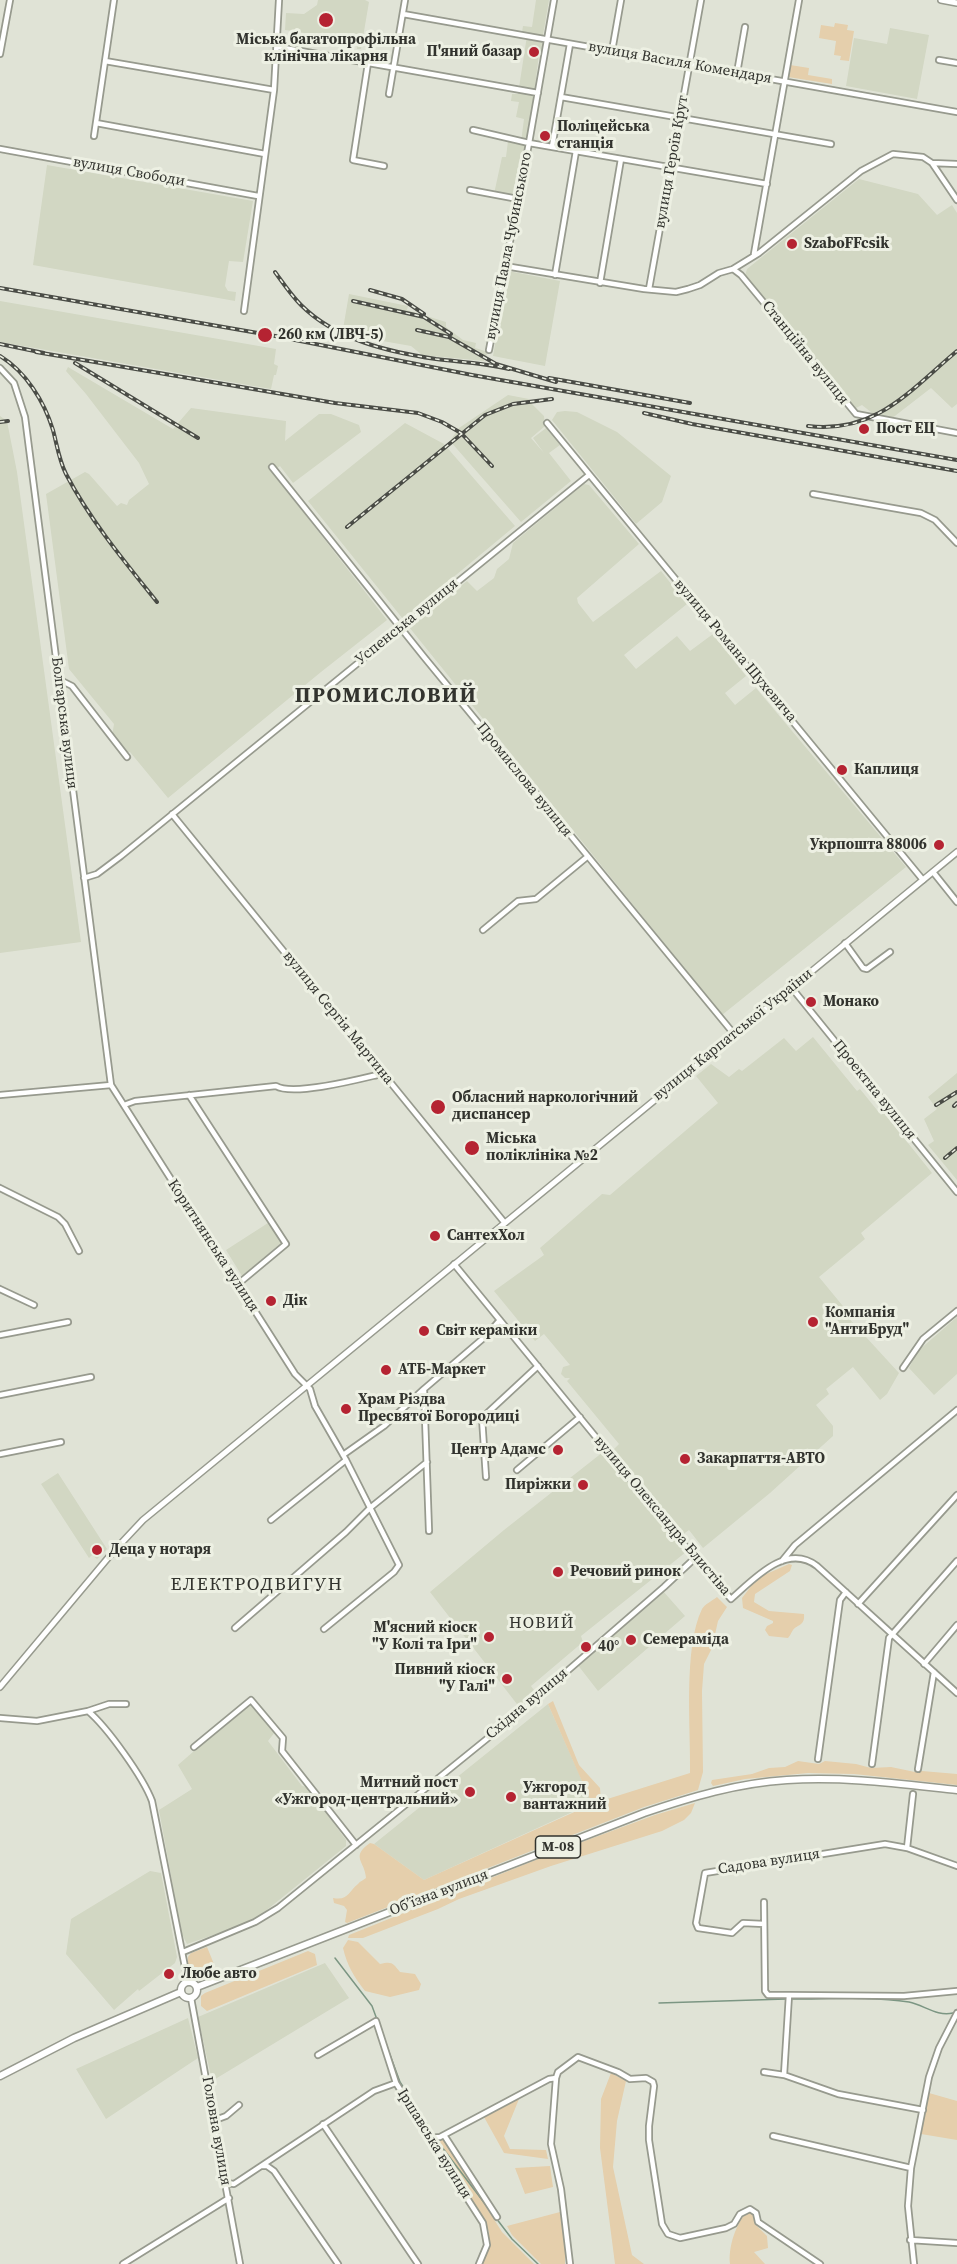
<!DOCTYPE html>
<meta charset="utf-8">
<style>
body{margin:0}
canvas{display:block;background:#e0e3d6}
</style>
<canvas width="957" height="2264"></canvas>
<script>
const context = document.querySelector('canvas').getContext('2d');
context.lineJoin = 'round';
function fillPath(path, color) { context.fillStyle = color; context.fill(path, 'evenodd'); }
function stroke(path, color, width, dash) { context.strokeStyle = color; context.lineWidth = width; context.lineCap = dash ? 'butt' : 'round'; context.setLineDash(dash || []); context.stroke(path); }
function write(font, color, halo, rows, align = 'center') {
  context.font = font + ' "Source Serif 4",serif'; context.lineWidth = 6; context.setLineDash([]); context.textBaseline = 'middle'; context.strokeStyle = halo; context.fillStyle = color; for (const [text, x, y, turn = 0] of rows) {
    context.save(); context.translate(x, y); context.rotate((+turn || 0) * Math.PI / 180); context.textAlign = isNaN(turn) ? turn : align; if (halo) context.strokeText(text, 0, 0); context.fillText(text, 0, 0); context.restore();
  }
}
fillPath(new Path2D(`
 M318,0H365L369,2L361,49H357L356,39L325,33L324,36L285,30L286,13L304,14L317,5Z
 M536,0H549L543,35L544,41L543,54H539L531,119L517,197L494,194L502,157H506L508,141L521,142L524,119L516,117L519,102L511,101L512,94H518L526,42L527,33L522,32L523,26L532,27Z
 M890,28L929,35L917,99L846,86L854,38L887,44Z
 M47,165L253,201L243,262L229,261L225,286L228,291L236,292L235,301L33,265Z
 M859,179L918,194L937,215L952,205L957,213V404L952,408L931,388L891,419L876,416L862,405L854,409L745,276L747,269Z
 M508,271L560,281L545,366L493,356Z
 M349,294L408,306L407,310L446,322V327L463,340L476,343L475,348L485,351L487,354L484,361L422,355L411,346L360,337L343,329Z
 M0,301L276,349L274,364L278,366L276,375H274L271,389L0,342Z
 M68,367L173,429L191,408L286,421L285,441L319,414H331L359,425L361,432L293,483L280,466L272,472L387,620L321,672L168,798L130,752L125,753L112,736L114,724L69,669L46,494L85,472L89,474L117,506L121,503L127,505L129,500L149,484L139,463L86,394L66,371Z
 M508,395L529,399L530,402L544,416L545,426L531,438L544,453L533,438L546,428L560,445L549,453L571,481L521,522L450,441L459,428Z
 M565,411L577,412L617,432L671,476L662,502L636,524L552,420L557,412Z
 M0,416L7,421L17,472L81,942L0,953Z
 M405,423L444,444L515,526L403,619L308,501Z
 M584,484L589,485L639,544L577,598L578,603L593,622L661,571L687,604L624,655L636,669L677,636L690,651L713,634L746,676L725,693L735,705L756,688L906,867L722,1015L409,627L467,581L477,591L494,578L497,569L509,559L513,543Z
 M813,1037L857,1091L860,1089L881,1115L884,1113L932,1173L861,1233L865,1239L819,1277L847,1311L844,1313L899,1373L887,1394L880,1400L853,1367L826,1389L829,1394L816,1405L833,1426V1436L770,1493L703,1548L689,1530L682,1535L613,1450L619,1444L567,1381L570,1378H565L561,1374L563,1367L570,1365L544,1334L535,1341L494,1291L544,1255L540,1248L602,1194L610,1195L718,1103L696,1076L711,1064L729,1077L739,1069L742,1071L784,1038L796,1051Z
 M957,1073V1180L928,1145L934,1141L924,1119L937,1109L928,1097Z
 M268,1223L281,1243L242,1276L226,1250Z
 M957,1317V1374L934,1395L909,1368L918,1351Z
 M603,1452L686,1552L581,1636L583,1642L531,1686L537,1694L520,1708L430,1592L504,1530Z
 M58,1473L107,1549L97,1559L92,1555L89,1558L41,1484Z
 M663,1591L685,1616L598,1691L577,1664Z
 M249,1703L275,1732L268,1741L302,1786L307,1787L346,1840V1846L258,1917L246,1924L187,1944L182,1934L178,1914L159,1810L192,1789L178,1765Z
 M548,1704L592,1803L424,1880L374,1844Z
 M150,1871L161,1873L177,1957L175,1963L139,1991L138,1989L114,2010L66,1954L71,1919Z
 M325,1963L349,1998L212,2081L198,2017Z
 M188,2018L198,2058L106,2119L76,2069Z`), '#d2d7c3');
fillPath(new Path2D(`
 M835,23L848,25L847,30L854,31L849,61L840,60L841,56L834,55L836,41L819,38L821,25L834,27Z
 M790,65L809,68L808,75L832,79V84L788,77Z
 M789,1564L792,1565L790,1571L755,1594L754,1602L769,1611L804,1614C805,1626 798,1624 793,1630C791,1633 790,1636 788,1638L769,1636L765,1630L767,1626L773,1623V1621L743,1608L742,1598L752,1585L764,1575Z
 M717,1597L727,1607L718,1621L712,1648L704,1664L702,1691L703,1772L698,1790L644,1807L347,1923L345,1922L347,1910L344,1906L334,1903L333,1898C348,1901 348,1892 358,1884C360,1881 364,1880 366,1878C365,1861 350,1857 370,1843L374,1844L424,1880L592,1804L548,1704L553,1701L579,1765L600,1788L601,1801L690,1773C691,1729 683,1648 702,1609C705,1604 712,1601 717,1597Z
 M798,1761L819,1764L825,1761L856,1764L871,1768L891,1767L915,1772L922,1771L957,1774V1785L854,1774L808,1773L745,1779L713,1786L711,1783L712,1780L752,1774L769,1768L785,1767Z
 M695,1803L691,1813L684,1820L662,1831L551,1866L459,1899L438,1909L363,1938H348L349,1935L563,1849L655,1815Z
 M348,1940L358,1942L380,1964C392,1961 393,1963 400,1972L415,1974L421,1984L419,1990L390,1997L365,1991C354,1977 347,1965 343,1948Z
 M207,1947L216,1969L214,1974L198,1978C189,1974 187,1966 188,1957L191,1953Z
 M308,1951L315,1954L317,1965L207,2011L201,2006V1996L205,1993Z
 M611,2073L626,2081L617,2121L613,2167L632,2255L644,2264H615L600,2148L601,2099Z
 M929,2093L957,2101V2140L921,2134Z
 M516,2099H519L504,2136L510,2149L546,2150L548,2159L504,2153L484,2117Z
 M443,2139L502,2232L534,2264H482L489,2232L481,2215L434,2141Z
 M550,2166L553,2187L525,2194L515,2168Z
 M748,2211L752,2213L755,2224L767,2236L768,2248L754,2252L765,2264H730C728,2248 736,2222 748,2211Z
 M560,2212L565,2245V2264H541L512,2235L507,2226Z`), '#e5cfac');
stroke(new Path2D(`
 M335,1958L372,2006L400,2082L434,2135
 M792,1999C830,1999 871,1996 909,2002C924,2005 937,2017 953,2013
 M659,2003L786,1999
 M438,2142L489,2209
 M496,2218L512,2239L538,2264`), '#7c9683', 1.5);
const minor = new Path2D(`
 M403,14L957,112
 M278,47L538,93
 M612,51L621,0
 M0,54L10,0
 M939,60L957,63
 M105,61L274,90
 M368,63L353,160L384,166
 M737,73L745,27
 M389,94L405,0
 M561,97L831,144
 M96,123L265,154
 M473,130L529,143L767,184
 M94,136L114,0
 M552,147L570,44
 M0,149L258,196
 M932,163L957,164
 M470,190L518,199
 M754,254L799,0
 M505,266L644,289L676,292L688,289L700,285L719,273L733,269L759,253L861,171L893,154L923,157L932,163L957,200
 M733,269L741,275L856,414L957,433
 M555,275L576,151
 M600,283L621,159
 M649,289L701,0
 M244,311L274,90L279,0
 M489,350L529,143L554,0
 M0,368L14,383L25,417L111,1085L295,1374L310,1389L315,1406L346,1460L399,1565L394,1572L324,1629
 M547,423L923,880
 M272,467L424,657L734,1034
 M813,494L921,513L935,520L957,543
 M58,679L72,686L127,757
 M172,814L504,1222
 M933,872L957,902
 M84,878L97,874L121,856L589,475
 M483,930L518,901L536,899L587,857
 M845,943L863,968L867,969L890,952
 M791,987L957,1192
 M0,1095L111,1085
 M189,1095L286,1244L238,1284
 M124,1105L135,1101L276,1086C293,1096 356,1080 377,1075L382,1071
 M0,1188L58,1217L65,1224L79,1251
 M454,1264L695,1558L731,1599C753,1580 786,1542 817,1566L957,1693
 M0,1289L34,1305
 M0,1335L68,1322
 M903,1368L923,1339L957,1311
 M0,1395L91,1377
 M0,1454L61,1442
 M343,1455L384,1426L424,1389
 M517,1470L580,1417
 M486,1477L482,1418L538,1366
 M271,1520L346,1460
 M429,1531L424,1389L486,1336L500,1320
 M782,1561L795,1545L957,1410
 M858,1604L957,1495
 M235,1628L346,1532L370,1508L427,1462
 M924,1664L957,1625
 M88,1711L109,1704H126
 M0,1718L37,1721L88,1711C107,1727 143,1777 152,1801L188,1982
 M194,1747L251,1700L283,1738L282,1751L356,1845
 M818,1759L840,1600L846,1592
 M872,1764L889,1638L957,1561
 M918,1769L934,1672
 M907,1848L913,1794
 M764,1902L765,1991L768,1995H789
 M764,1924L743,1923L732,1933L698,1928L696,1923L705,1873L885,1844L907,1848L957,1866
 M183,1952L255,1922L278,1908L520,1712L664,1587L695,1558
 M191,1998L240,2264
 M318,2055L376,2021L396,2083L423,2126L438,2153L483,2223L487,2245L479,2264
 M764,2072L784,2075L838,2094L923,2110
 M784,2075L789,1995L904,1996L957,1991
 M556,2078L558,2072L578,2057L618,2072L630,2079L646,2078L653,2082L654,2086L649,2126V2140L662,2224L668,2234L680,2238L726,2228L734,2224L740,2214L750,2209L756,2213L758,2222L820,2264
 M556,2078L551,2144L561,2189L570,2264
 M215,2120L226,2116L239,2105
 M323,2124L418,2264
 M444,2135L497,2217
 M773,2136L911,2168
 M430,2138L440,2137L549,2079L556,2078
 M262,2166H267L274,2171L338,2264
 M226,2183L234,2184L374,2091L396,2083
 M910,2240L957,2243
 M123,2264L229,2198
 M914,2264L908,2206L911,2168L929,2077L939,2048L957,2013`);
const major = new Path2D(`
 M941,0L957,3
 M0,1687L113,1552L143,1520L957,852`);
const highway = new Path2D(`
 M181 1990a8 8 0 1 1 16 0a8 8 0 1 1-16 0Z
 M197,1987L644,1813C691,1797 738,1783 787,1780C844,1776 901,1784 957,1790
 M0,2076L74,2038L181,1992`);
stroke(minor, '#979a8e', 8);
stroke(major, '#979a8e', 8);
stroke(highway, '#979a8e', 9);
stroke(minor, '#fff', 4.5);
stroke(major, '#fff', 5);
stroke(highway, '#fff', 6);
const rail = new Path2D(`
 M275,272C283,283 291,295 301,305C336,340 389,352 436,359C461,362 485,363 509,369
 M0,288L275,336L472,375L957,460
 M370,290L402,299L424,314
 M353,301L424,317L451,334
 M417,330L449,337L496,364L556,382
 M0,344L44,353
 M36,352L335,403L418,413L442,422L461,433L492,466
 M0,356C26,372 44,401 53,430C57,445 59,460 66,474C90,520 124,561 157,602
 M75,363L198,438
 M549,378L690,403
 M644,413L692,424L957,471
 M0,422L8,421
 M808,426C876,434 909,391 957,351
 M347,527L485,415L513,404L552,399
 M936,1105L957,1092
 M954,1106L957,1103
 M945,1158L957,1148`);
stroke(rail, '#4a4c46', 4);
stroke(rail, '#edf0e3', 1.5, [4.5]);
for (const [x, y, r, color] of [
 [326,20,8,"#b52332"],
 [534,52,6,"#b52332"],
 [545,136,6,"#b52332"],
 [792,244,6,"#b52332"],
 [265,335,8,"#b52332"],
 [864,429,6,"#b52332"],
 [842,770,6,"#b52332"],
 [939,845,6,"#b52332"],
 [811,1002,6,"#b52332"],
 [438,1107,8,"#b52332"],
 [472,1148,8,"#b52332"],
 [435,1236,6,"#b52332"],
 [271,1301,6,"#b52332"],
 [813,1322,6,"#b52332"],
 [424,1331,6,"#b52332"],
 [386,1370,6,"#b52332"],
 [346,1409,6,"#b52332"],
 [558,1450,6,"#b52332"],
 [685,1459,6,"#b52332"],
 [583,1485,6,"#b52332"],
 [97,1550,6,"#b52332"],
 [558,1572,6,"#b52332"],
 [489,1637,6,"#b52332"],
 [631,1640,6,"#b52332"],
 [586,1647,6,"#b52332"],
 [507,1679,6,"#b52332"],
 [470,1792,6,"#b52332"],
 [511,1797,6,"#b52332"],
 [169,1974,6,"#b52332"]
]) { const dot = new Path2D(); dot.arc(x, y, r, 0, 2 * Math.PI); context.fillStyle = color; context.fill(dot); stroke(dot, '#edf0e3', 2); }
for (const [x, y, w] of [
 [558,1847,45]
]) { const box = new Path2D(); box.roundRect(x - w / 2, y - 11, w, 22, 4.5); context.fillStyle = '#edf0e3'; context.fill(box); stroke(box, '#32332e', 1.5); }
write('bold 14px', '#32332e', null, [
 ["М-08",558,1847]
]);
write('bold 15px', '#32332e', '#edf0e3', [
 ["Міська багатопрофільна",326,40,"center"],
 ["клінічна лікарня",326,57,"center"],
 ["П'яний базар",522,52,"right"],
 ["Поліцейська",557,127],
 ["станція",557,144],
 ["SzaboFFcsik",804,244],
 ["260 км (ЛВЧ-5)",278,335],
 ["Пост ЕЦ",876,429],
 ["Каплиця",854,770],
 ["Укрпошта 88006",927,845,"right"],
 ["Монако",823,1002],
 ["Обласний наркологічний",452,1098],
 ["диспансер",452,1115],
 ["Міська",486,1139],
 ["поліклініка №2",486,1156],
 ["СантехХол",447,1236],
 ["Дік",283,1301],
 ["Компанія",825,1313],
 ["\"АнтиБруд\"",825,1330],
 ["Світ кераміки",436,1331],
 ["АТБ-Маркет",398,1370],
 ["Храм Різдва",358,1400],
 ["Пресвятої Богородиці",358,1417],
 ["Центр Адамс",546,1450,"right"],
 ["Закарпаття-АВТО",697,1459],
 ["Пиріжки",571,1485,"right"],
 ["Деца у нотаря",109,1550],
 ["Речовий ринок",570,1572],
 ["М'ясний кіоск",477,1628,"right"],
 ["\"У Колі та Іри\"",477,1645,"right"],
 ["Семераміда",643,1640],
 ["40°",598,1647],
 ["Пивний кіоск",495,1670,"right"],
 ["\"У Галі\"",495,1687,"right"],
 ["Митний пост",458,1783,"right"],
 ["«Ужгород-центральний»",458,1800,"right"],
 ["Ужгород",523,1788],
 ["вантажний",523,1805],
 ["Любе авто",181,1974]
], 'left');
write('15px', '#32332e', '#edf0e3', [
 ["вулиця Василя Комендаря",680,63,10],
 ["вулиця Героїв Крут",672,162,-80],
 ["вулиця Свободи",129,172,10],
 ["вулиця Павла Чубинського",509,246,-79],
 ["Станційна вулиця",805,353,51],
 ["Успенська вулиця",407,622,-39],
 ["вулиця Романа Шухевича",735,651,50],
 ["Болгарська вулиця",64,723,83],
 ["Промислова вулиця",524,780,51],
 ["вулиця Сергія Мартина",338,1018,51],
 ["вулиця Карпатської України",733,1035,-39],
 ["Проектна вулиця",874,1090,51],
 ["Коритнянська вулиця",213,1246,57],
 ["вулиця Олександра Блистіва",662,1516,50],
 ["Східна вулиця",527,1704,-40],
 ["Садова вулиця",769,1862,-9],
 ["Обʼїзна вулиця",439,1893,-21],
 ["Головна вулиця",216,2131,80],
 ["Іршавська вулиця",434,2144,58]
]);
context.letterSpacing = '1.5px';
write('16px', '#32332e', '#edf0e3', [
 ["НОВИЙ",542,1624]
]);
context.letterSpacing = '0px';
context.letterSpacing = '1.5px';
write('18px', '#32332e', '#edf0e3', [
 ["ЕЛЕКТРОДВИГУН",257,1585]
]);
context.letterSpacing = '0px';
context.letterSpacing = '1.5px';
write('bold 21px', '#32332e', '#edf0e3', [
 ["ПРОМИСЛОВИЙ",386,697]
]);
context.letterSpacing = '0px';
</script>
